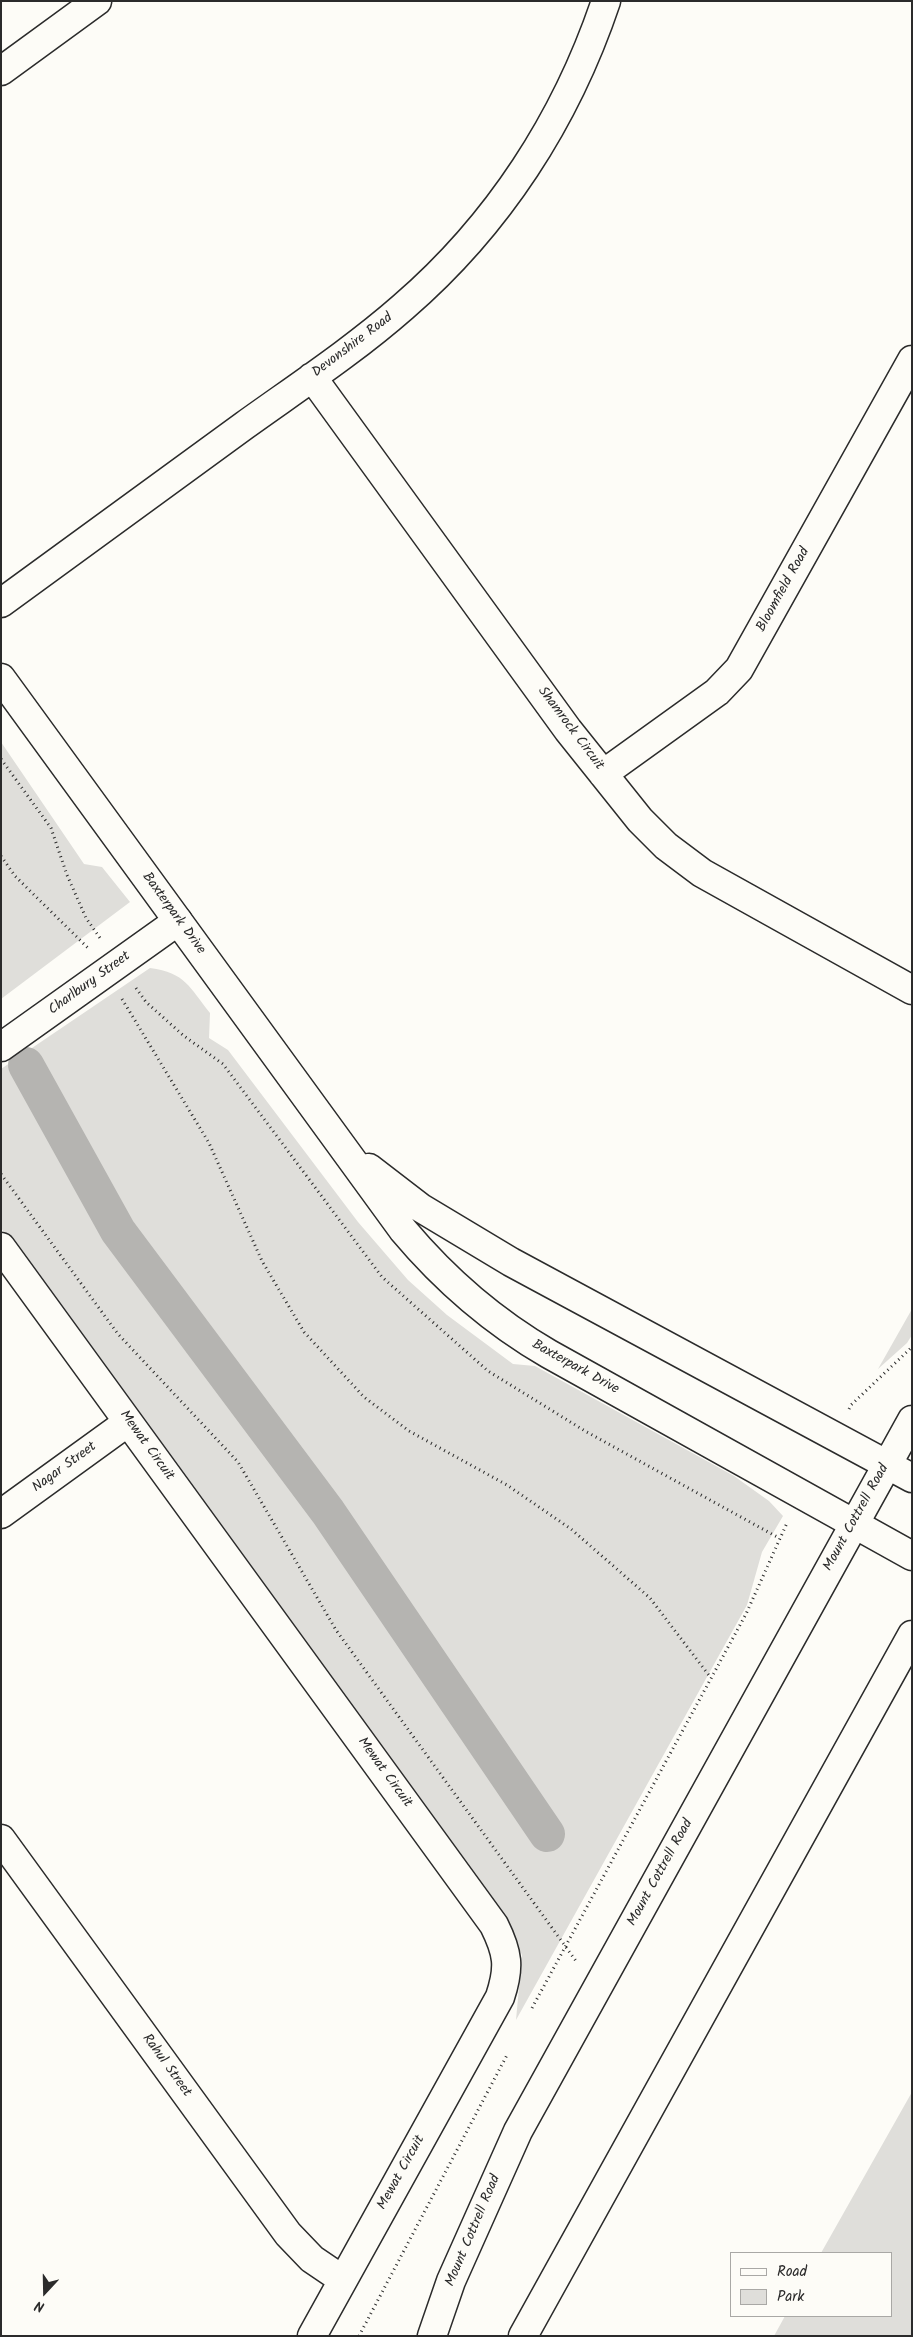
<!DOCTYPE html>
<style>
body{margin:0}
#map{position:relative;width:913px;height:2337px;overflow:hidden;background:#fdfcf7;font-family:Kalam,sans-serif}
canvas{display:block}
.frame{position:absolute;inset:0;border:2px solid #2b2b2b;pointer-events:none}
.legend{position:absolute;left:730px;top:2252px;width:162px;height:65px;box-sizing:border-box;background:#fdfcf7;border:1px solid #a9a8a5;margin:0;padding:6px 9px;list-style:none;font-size:15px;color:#2b2b2b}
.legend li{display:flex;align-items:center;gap:10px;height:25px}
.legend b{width:25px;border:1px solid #a9a8a5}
.north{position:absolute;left:20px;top:2267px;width:50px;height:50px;-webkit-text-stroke:4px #fdfcf7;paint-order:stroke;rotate:201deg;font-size:14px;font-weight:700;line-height:20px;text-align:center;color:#2b2b2b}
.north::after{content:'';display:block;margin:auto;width:18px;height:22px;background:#2b2b2b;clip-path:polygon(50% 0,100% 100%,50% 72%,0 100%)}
</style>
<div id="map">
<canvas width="913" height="2337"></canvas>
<div class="frame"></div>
<ul class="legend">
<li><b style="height:6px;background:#fdfcf7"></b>Road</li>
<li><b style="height:14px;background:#dfdeda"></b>Park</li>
</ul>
<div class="north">N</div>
</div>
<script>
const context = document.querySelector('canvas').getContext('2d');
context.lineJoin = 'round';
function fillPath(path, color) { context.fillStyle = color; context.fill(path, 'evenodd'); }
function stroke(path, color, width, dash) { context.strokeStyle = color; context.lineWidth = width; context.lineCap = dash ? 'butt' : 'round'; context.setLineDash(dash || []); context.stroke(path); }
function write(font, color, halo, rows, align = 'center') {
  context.font = font + ' Kalam,sans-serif'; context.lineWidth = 4; context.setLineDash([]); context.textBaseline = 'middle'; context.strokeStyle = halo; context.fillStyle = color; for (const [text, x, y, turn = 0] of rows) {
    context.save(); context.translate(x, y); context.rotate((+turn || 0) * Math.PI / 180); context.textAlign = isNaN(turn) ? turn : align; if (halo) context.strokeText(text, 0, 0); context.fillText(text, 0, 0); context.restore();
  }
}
fillPath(new Path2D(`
 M1,742L84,864L102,867L130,902L1,999Z
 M150,968C186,973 189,987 210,1013L209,1038L228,1050L358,1222L408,1280L447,1315L513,1364L535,1366L734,1476L769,1501L783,1516L762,1552L747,1605L516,2020L522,1955L509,1925L1,1228V1069Z
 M912,1309V1335L907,1343L878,1369Z
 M912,2092V2336H774L785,2316H892V2253H821Z`), '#dfdeda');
stroke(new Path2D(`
 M26,1065L118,1231L328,1512L547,1834`), '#b5b4b1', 36);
const minor = new Path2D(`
 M1,71L97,1
 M312,377L568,730L640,820L666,846L702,873L912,990
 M1,603C83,544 164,484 245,425C298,387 354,350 403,307C498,225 566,120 606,1
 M603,774L717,692L739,669L912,360
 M1,1047L178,921
 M1,1247L494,1925C508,1953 510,1967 500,1997L312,2336
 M1,1514L128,1422
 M1,1839L288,2234L312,2259L343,2280`);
const tertiary = new Path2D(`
 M1,678L403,1230C445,1280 492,1321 549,1354L912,1556
 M369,1168L421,1208L511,1262L912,1478
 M432,2336L451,2281L518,2131L912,1420
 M523,2336L912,1635`);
stroke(minor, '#2b2b2b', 31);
stroke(tertiary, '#2b2b2b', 31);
stroke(new Path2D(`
 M1,759L51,828L67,875L86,918L100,938
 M1,856L15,876L88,948
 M136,988L146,1002L184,1036L223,1064L382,1277L488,1371L585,1431L779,1538
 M122,999L209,1143L262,1261L304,1332L364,1397L409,1431L507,1485L571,1529L650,1598L711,1678
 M1,1174L118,1334L238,1462L336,1630L576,1961
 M849,1409L851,1405L912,1347
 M532,2008L746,1614L787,1523
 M359,2336L507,2055`), '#2b2b2b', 3, [1, 4]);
stroke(minor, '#fdfcf7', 28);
stroke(tertiary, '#fdfcf7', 28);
write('14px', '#2b2b2b', '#fdfcf7', [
 ["Devonshire Road",353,346,-37],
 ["Bloomfield Road",784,590,-61],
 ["Shamrock Circuit",570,729,53],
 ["Baxterpark Drive",173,914,54],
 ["Charlbury Street",90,984,-36],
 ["Baxterpark Drive",575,1368,29],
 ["Mewat Circuit",146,1446,54],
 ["Nagar Street",65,1468,-36],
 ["Mount Cottrell Road",857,1518,-61],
 ["Mewat Circuit",384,1773,54],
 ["Mount Cottrell Road",661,1873,-61],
 ["Rahul Street",166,2066,54],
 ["Mewat Circuit",402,2173,-61],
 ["Mount Cottrell Road",474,2231,-67]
]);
</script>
